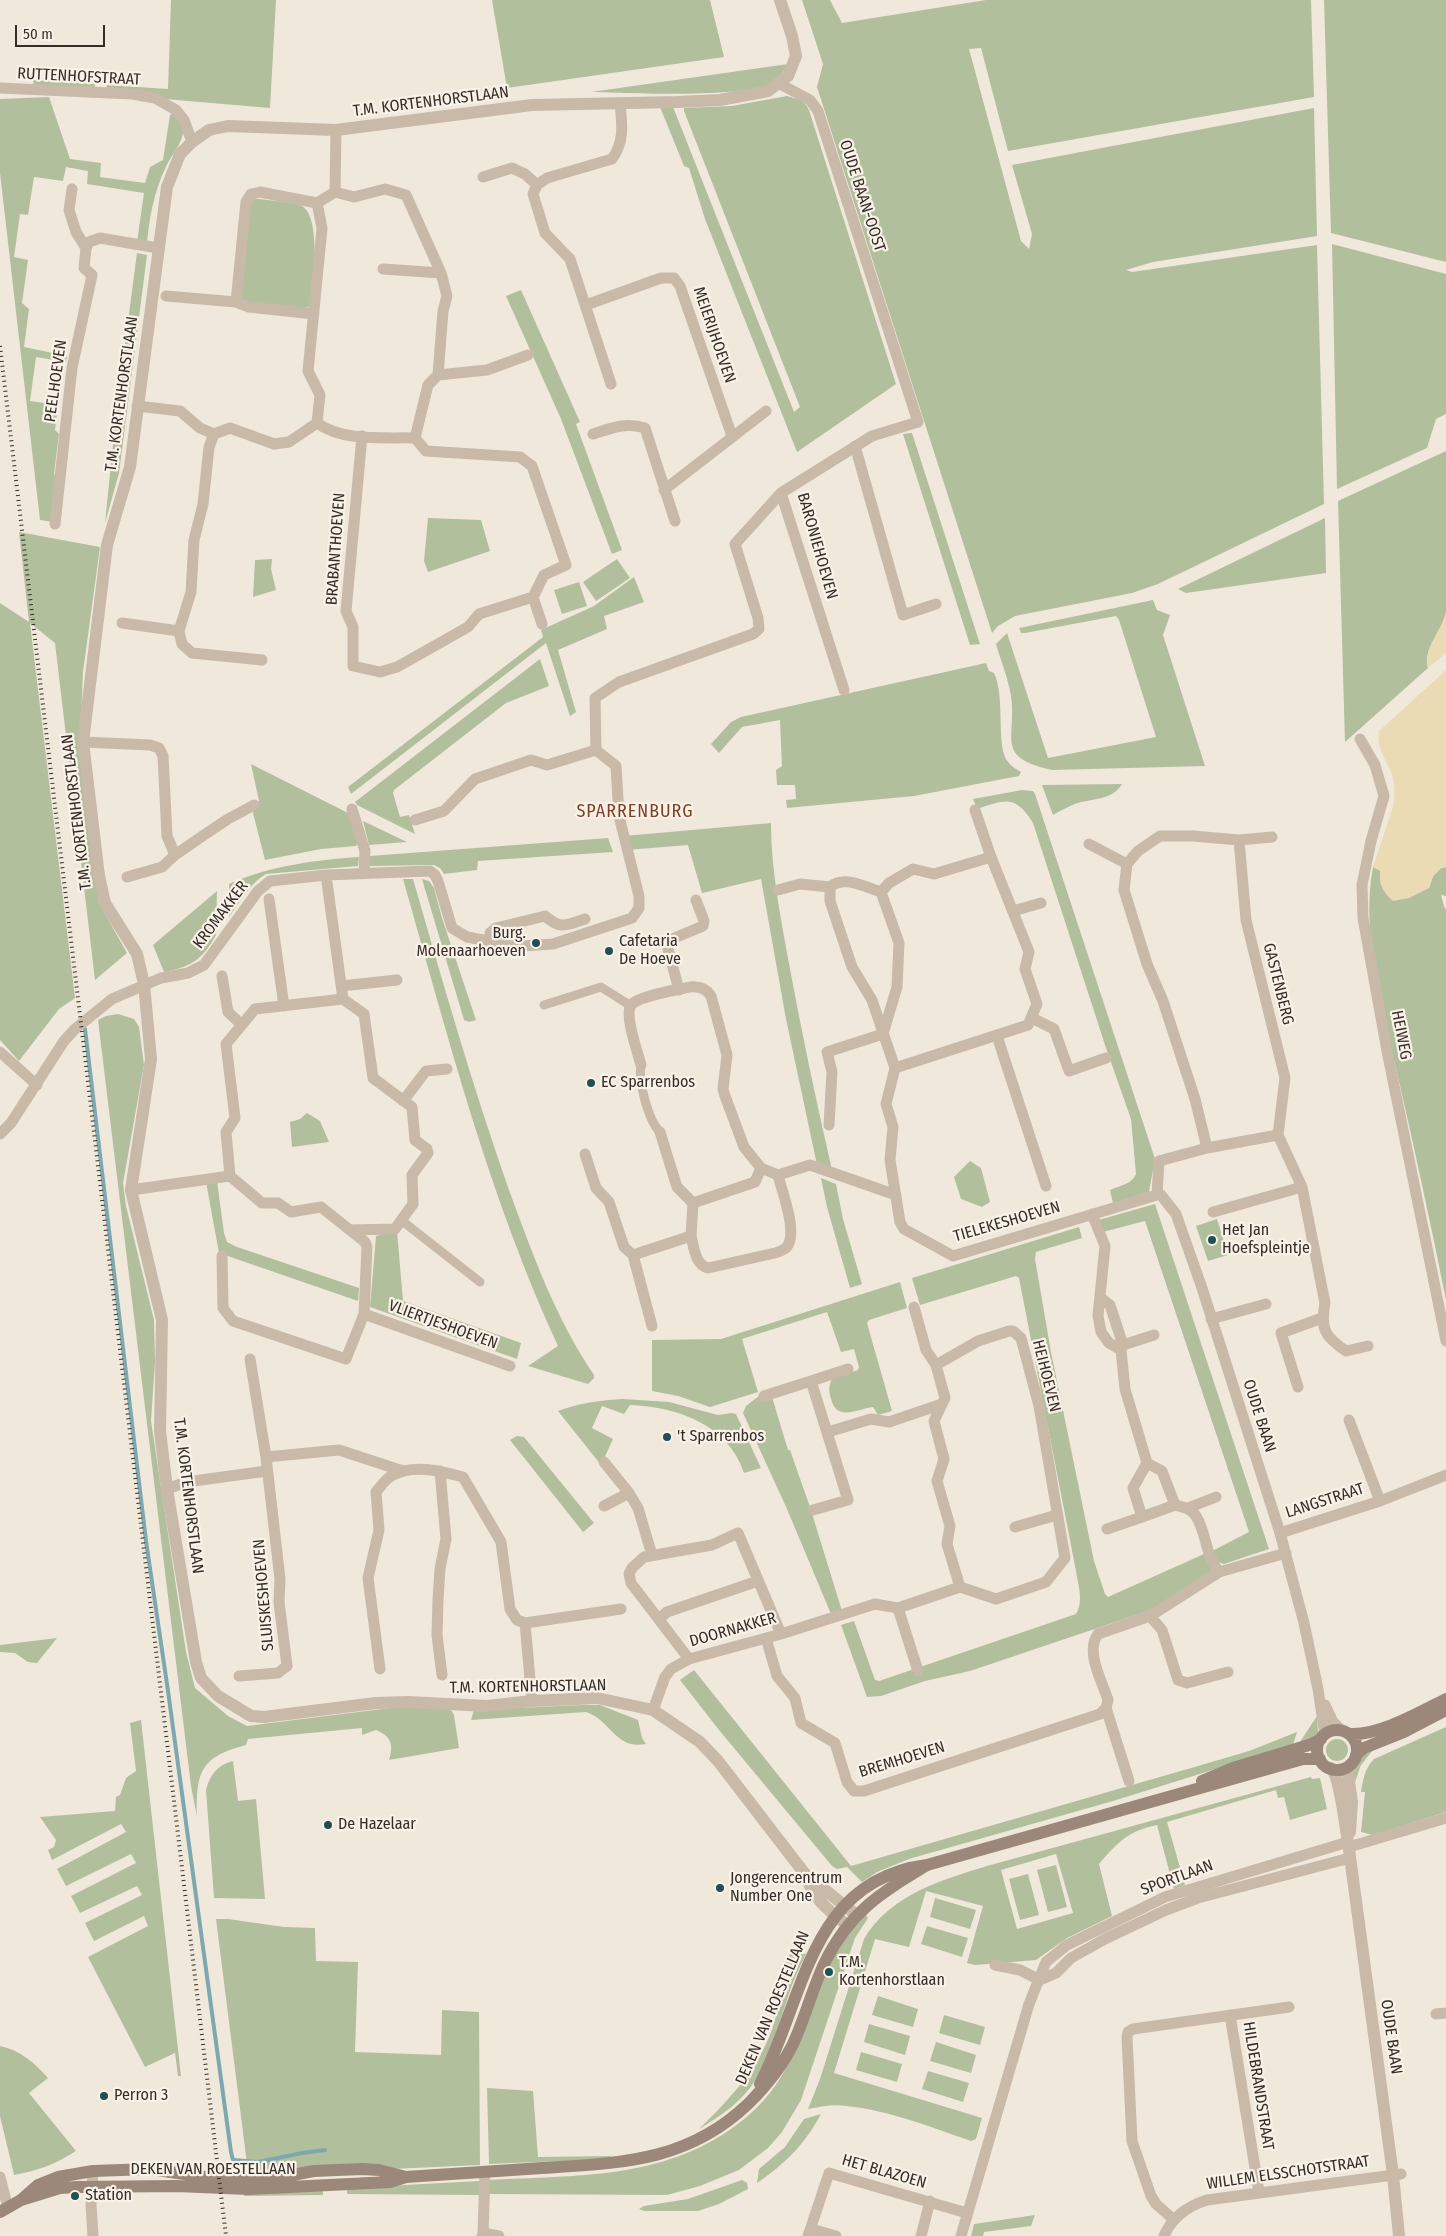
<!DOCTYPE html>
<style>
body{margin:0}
#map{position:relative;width:1446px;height:2236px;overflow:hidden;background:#f1e8dc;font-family:"Fira Sans Condensed",sans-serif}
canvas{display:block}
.scale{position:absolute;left:15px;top:25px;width:90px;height:22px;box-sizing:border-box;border:2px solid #362d28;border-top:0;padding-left:6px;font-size:15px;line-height:18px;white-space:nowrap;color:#362d28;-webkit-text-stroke:4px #f9f2e8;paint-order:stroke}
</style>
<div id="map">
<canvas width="1446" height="2236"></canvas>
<div class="scale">50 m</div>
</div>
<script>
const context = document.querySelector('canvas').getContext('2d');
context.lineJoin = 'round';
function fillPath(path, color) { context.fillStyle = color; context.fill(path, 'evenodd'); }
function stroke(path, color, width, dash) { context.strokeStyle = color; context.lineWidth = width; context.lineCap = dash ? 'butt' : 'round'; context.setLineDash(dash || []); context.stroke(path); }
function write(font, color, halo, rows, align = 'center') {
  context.font = font + ' "Fira Sans Condensed",sans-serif'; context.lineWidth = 4.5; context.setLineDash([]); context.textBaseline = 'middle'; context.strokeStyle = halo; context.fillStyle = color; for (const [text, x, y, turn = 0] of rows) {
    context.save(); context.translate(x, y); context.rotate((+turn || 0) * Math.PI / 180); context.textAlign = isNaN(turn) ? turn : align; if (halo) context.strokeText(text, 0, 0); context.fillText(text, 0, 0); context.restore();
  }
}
fillPath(new Path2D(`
 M171,0H276L270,108L106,94L107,85L168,89Z
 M492,0H710L724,57L507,88Z
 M802,0H830L842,23L986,0H1311L1314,97L1008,151L981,48L969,49L1021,241L1029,249L1032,234L1012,165L1314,108L1317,236L1153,262L1126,270L1132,272L1317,245L1324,504L1158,584L1132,593L1015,616L998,626L992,633L817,87L823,64Z
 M1324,0H1446V262L1331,233Z
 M788,64C784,70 779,79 774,82C748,99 626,93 591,92Z
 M33,80L95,84L94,93L34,87Z
 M787,96C797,99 804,99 809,110L896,384L797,452L705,219L689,168L684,166L660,107H673L794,412L800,407L684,111V108L732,106Z
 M49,97L70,159L101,163L100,177L145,183L150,167L163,160L170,115L173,113L184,128C181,148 173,151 165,169C154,192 149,219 147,244L137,242L144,193L87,184L88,171L66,167L63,181L34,177L28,215L20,214L14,257L28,260L22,303L29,309L24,347L67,356L66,362L36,357L30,401L58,405L55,430L59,434L54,474L58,477L53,522L40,520L0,173V99Z
 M253,198C263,200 295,202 302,206C322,218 313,286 309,307L301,309L237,301L246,208Z
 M1332,244L1446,274V414L1436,419L1427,448L1337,489Z
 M137,253L147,255L119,473L105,523L117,405Z
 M521,290L580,422L576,424L622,550L612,554L561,419L506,296Z
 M912,433L980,644L970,645L903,434Z
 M1446,451V612C1442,632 1423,647 1428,668L1345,742L1338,501Z
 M428,518L481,520L490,551L428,572L424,561Z
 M1325,518L1326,573L1186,593L1178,589Z
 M19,532L100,547L83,672L81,719L99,903L127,953L95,980L55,643L30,623L75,998L59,1009L19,1061L0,1040V603L29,622Z
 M272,559L271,569L276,590L253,597L255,560Z
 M617,559L630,578L596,601L583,582Z
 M634,577L644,602L604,616L607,629L558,650L576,712L570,716L546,643L351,794L348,787L543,637L541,630L594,606Z
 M579,582L587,606L562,614L554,590Z
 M1153,600L1157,610L1170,615L1163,635L1205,766L1052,770C994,757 1017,739 1011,696C1008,678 1001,661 996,644L1007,633L1048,758L1156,737L1119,620L1116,616L1025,633H1021L1019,628Z
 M540,659L549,686L506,703L394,790L393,793L400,817L409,815L415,834L357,805L355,802Z
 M986,663L989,671L994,673C1006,698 995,746 1008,762C1011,766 1016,769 1021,772L1019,776L914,796L787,808L786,800L796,799L795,785H777L776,770L782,766L780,720L742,727L719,753L711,744L731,722L741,717Z
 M251,764L352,815L358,842L356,846L321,849L265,860L251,805L259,801Z
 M1122,784C1112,801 1091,798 1075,804C1067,807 1060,811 1053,815L1042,785Z
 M1022,790L1033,791L1035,794L1155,1159L1149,1192L1113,1203L1110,1190C1119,1186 1132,1184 1136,1174L1131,1119L1106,1048L1033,823C1015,794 1005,800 977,809L973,799Z
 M363,821L407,842L369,845Z
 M771,823C771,869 780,914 788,958C801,1030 816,1100 832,1170L817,1165L786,1019L761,879L702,893L688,845L627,850L624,836Z
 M608,838L613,852L478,861L477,870L444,874L440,868L434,865L370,866V856Z
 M359,857L358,866L266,874C250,883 240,902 229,917V884C270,866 314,860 359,857Z
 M1373,867L1429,888L1433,876L1441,868L1446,867V896L1441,895L1445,909L1446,908V1300C1431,1225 1415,1151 1398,1077C1384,1012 1360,933 1373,867Z
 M403,879H413C443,983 473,1088 509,1190C533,1255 555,1317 594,1375V1378L588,1384L528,1366L558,1346C489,1197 448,1037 403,879Z
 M422,879L429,881L434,888L442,918L476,1020L469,1022L464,1020Z
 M217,891L216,935C203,959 191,967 164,972L153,945Z
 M118,1014L134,1019L139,1027L144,1065L123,1183L126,1206L154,1320L155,1362L151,1421L186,1652L195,1688L228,1716L247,1726L398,1707L442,1706L452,1711L454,1715L459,1748L389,1760C394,1745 391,1736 376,1730L362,1735V1728L248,1739L246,1745C200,1757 196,1772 197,1817L191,1786L98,1020L106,1016Z
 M307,1113L320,1121L329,1142L292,1147L290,1122L300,1119Z
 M970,1161L981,1168L990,1202L982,1207L961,1199L954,1177Z
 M821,1178L836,1184L843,1219L862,1284L850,1288L827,1207Z
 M217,1181L224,1233L227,1242L237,1247L359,1288L358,1301L219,1253L206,1182Z
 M1155,1204L1269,1549L1224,1564L1218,1562L1212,1551L1249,1532L1145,1221L1099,1233L1095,1221Z
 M1217,1219L1228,1255L1208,1261L1196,1226Z
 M1079,1227L1082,1238L1036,1252L1035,1259L1051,1352L1094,1561L1105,1594L1108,1597L1204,1554L1214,1570L1157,1608L970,1671L925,1681L881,1696L867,1697L841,1625L854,1621L875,1680L879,1681L1076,1614C1084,1602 1078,1584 1076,1571L1019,1278L1016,1276L920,1305L912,1278Z
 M397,1231L403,1301L521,1343L517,1359L370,1307L376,1236Z
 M900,1282L907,1308L869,1320L867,1323L892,1411L878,1415L873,1407C857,1409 837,1422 831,1399C829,1392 828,1387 832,1379L858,1370L859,1367L854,1349L841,1352L827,1312L742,1339L758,1392L710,1407L678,1396L652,1391V1340L721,1339Z
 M759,1396L772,1397L788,1450H790L810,1507L842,1611L831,1614L787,1509L743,1413L746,1406Z
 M623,1399L669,1402L718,1415L732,1413L736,1414L761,1468L744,1473C728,1424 677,1407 630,1405L624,1414L602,1406L592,1428L613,1439L601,1465L558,1411C579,1403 601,1400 623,1399Z
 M517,1436L524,1437L594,1523L583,1532L510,1440Z
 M57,1638L37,1663L28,1662L15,1653L0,1652V1645Z
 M694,1670L851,1866L1198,1766L1249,1751L1297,1732L1293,1745L1113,1801L909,1859L877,1872L862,1882L847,1867L837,1869L832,1866L719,1730L680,1680Z
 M582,1705H600L638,1720L642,1738L646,1744C615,1750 612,1721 586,1712L471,1720L474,1710Z
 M1317,1716L1318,1732L1314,1738L1300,1742Z
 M141,1720L181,2076H178L175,2053L145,2067L88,1957L148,1926L144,1916L94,1941L85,1923L142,1895L137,1886L80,1913L71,1896L136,1863L131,1854L66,1886L57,1869L126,1832L121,1824L52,1860L48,1850L54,1847L56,1840L40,1817L115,1811L116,1797L120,1795L126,1778L136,1771L130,1723Z
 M1446,1727V1812L1373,1835L1361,1832L1365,1792H1361C1363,1779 1365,1768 1374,1759Z
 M1326 1750a11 11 0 1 1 22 0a11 11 0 1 1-22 0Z
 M1373,1750L1361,1765L1355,1782L1353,1770L1362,1756Z
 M233,1761L238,1801L256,1799L265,1899L214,1898L206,1790C210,1775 217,1765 233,1761Z
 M1311,1777L1312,1779L1320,1778L1327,1809L1290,1820L1284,1797L1278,1798L1276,1790L1167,1822L1185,1885L1174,1889L1157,1825C1128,1831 1118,1842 1099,1864L1112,1916L1067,1938L1036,1960L975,1965L967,1963L983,1906L926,1891L909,1947L875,1939L834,2073L982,2118L976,2139L971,2141C931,2127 888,2110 846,2106C833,2104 820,2107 808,2109L820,2079L864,1939C890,1895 941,1880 987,1866ZM1056,1854L1073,1913L1017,1929L1001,1870Z
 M1056,1865L1067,1907L1048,1912L1037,1870Z
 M1028,1874L1039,1915L1020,1920L1009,1879Z
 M935,1898L976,1910L970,1929L930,1917Z
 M864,1912L868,1918L855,1938L801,2100L782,2132L768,2148L739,2170L700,2186L667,2195L489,2194V2180C575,2175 662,2180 735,2126C756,2111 773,2092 785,2070C802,2036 811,1999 827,1965C836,1946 852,1929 864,1912Z
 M216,1919H228L284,1927L315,1928L316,1961L358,1962L355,2052L441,2055L442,2010L479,2012L480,2165L256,2175L255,2167L247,2164Z
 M927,1926L968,1938L962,1957L921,1944Z
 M790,1953L806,1954C801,1964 796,1975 792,1985C781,2016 773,2050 756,2079C743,2101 721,2116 699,2129C732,2097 762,2065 775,2020C778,2009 777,2000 778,1989C780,1977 785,1965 790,1953Z
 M878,1996L918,2009L913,2027L872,2015Z
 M944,2015L985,2027L980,2045L939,2033Z
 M869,2024L910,2036L905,2055L864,2042Z
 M936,2042L976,2055L971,2073L930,2061Z
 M0,2046C20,2050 35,2063 48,2078L29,2093L76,2151C56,2164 37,2171 14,2175L0,2116Z
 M861,2052L902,2064L897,2082L856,2070Z
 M928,2071L969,2083L963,2102L922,2089Z
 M487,2088L533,2091L538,2157L611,2156L609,2159L489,2164Z
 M821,2114C805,2144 785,2164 757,2183L759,2169L785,2147L804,2119Z
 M742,2180L747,2183L748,2189L719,2204L698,2211H644L639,2209L644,2206L688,2199Z
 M480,2181V2195L347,2194V2188Z
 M323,2189V2195L244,2196V2192Z
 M1035,2215L1031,2226L984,2232L983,2236H971L974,2224Z`), '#b2bf9d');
fillPath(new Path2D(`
 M1446,612V653L1428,668C1423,647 1442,632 1446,612Z
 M1446,670V867L1441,868L1433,876L1429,888L1409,898L1393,901C1382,891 1379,885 1380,871L1373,867L1393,807C1395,795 1395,783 1391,772C1385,758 1376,747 1379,731Z`), '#ebdbb4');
stroke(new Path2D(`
 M85,1029L146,1541L168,1691L231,2152L233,2160L258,2162L302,2153L325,2150`), '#7da8ad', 4);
stroke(new Path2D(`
 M544,1005L601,987L631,1006
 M641,1065C638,1081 648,1120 660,1132
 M401,1220L480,1282`), '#c8b9a9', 9);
stroke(new Path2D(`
 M780,84L810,100L818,111L918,422L872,436L781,493L844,690
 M0,88L132,94L155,98L176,110L184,120L192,142
 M483,177L512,168L525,174L537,185L533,194L545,233L570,259L611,384
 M537,185L547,178L612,159C625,141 622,124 620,104
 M86,248L89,242L100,238L158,248
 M383,269L441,273
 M166,296L236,302L249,307L314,314
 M236,302L246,202L251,194L260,192L317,203
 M586,305L661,278H674L680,286L732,436
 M438,375L487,370L528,355
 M137,406L180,411L200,428L214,434L230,428L274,444L289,442L317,423L320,395L308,371L322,228L317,203L335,192L336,130
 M317,423C343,442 385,437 415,438L428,385L438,375L443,311L447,296L441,273L406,195L385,189L354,197L335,192
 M214,434L209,447L203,504L194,540L191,592L179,631L182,644L192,653L262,660
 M593,434C611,428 626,422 645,428L675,521
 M362,436L346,611L353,627V666L380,672L397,667L468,627L479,614L533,597L544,575L566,565L532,466L520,457L426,451L415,438
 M855,446L903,615L936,604
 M664,490L766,411
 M55,524L72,368L92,275L84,268L86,248L76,232L69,210L72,189
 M533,597L542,624
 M122,623L179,631
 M1360,739L1375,765L1384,796L1371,841L1362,885L1363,918L1387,1051L1446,1341
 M83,742L150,745L159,748L163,756L167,836L175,855
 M352,809L365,851L364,873
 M415,820L444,811L475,779L531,760L547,765L596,750
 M1239,840L1246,920L1285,1078L1278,1135L1302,1187L1325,1303C1320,1329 1325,1337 1346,1351L1368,1346
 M1089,844L1127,864
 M326,875L343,999
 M127,877L162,867L175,855L204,835L228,819L254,805
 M778,890L800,884L830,887
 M881,892L889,883L913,869L934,874L991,857
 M269,899L284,1006
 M1013,911L1041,903
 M499,943L490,933L496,928L545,916C561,930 566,925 585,919
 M222,976L228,1012L242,1025
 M341,986L397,980
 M679,990L667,945L672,939L703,926L704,921L696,900
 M1032,1018L1054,1029L1069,1071L1106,1058
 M997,1036L1046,1186
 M0,1052L37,1085
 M641,1065C638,1053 624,1015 631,1005C638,996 677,990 690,987C699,986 706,988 711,996L727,1055L723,1089L725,1096L744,1147L761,1168L778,1175C782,1192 799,1234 786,1248C783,1250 779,1252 775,1253L708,1268C695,1265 694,1247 691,1236
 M895,1068L1028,1025L1037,1004L1025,969L1029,952L991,857L975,810
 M403,1101L426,1071L447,1069
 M829,1125L832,1072L827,1052L883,1034L897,987L899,943L881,892C865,887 845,875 830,887V901L852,967L872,1000L895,1068L886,1104L893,1127L890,1160L900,1222L904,1229L953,1256L1157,1195
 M660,1132L677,1187L693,1203
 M0,1134L11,1123L64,1041L75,1029L112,999L161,978L188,973L204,965L258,891L270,881L326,875L430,871L435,875L438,881L452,928L467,937L499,943L522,946L553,944L632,918L639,908V896L619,816L616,766L596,750L595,698L619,682L753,634L759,629L758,618L735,544L781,493
 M1207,1148L1195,1099L1163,1001L1147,964L1124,890L1127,864L1138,851L1160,836H1193L1239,840L1272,837
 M585,1154L596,1188L609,1202L624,1247L633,1255L652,1326
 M778,1175L810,1165L896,1195
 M131,1190L230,1176
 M1157,1195H1161L1176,1214L1202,1288L1280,1533L1304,1623L1318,1689L1325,1735
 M1157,1195L1159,1161L1207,1148L1278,1135
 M1213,1212L1302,1187
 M1092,1214L1105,1246L1098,1316L1101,1332L1109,1343L1121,1350
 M351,1230L395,1229L413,1204L412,1175L428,1153L427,1149L415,1140L412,1107L373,1078L364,1014L343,999L255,1009L226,1044L235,1118L226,1132L230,1176L262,1203H278L291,1212L321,1207L365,1242L367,1247L364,1314L510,1366
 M633,1255L691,1236L693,1203L755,1182L761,1168
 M222,1256L223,1308L233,1321L346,1359L364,1314
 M1101,1298L1110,1305L1123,1345L1121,1350L1125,1389L1147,1463L1133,1488L1142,1517L1107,1529
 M914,1307L926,1350L936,1365L945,1398L934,1421L944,1459L937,1481L950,1526L947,1544L960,1587
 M1211,1319L1266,1304
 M1123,1345L1154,1335
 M811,1381L848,1369
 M1298,1387L1281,1333L1322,1318
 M764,1396L811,1381L848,1500L813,1510
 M1349,1420L1380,1501
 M828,1432L871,1419L889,1422L942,1404
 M266,1457L339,1450L403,1471
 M604,1462L629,1493L638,1508L652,1555
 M1147,1463L1162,1471L1175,1505C1182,1507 1191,1508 1196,1516C1207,1534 1205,1555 1219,1572
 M440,1471L446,1539L440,1569L438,1600L437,1635L442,1675
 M167,1489L186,1482L267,1471
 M604,1506L629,1493
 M1188,1508L1216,1497
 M1142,1517L1175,1505
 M1015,1527L1057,1515
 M1280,1533L1380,1501L1446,1475
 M898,1608L918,1671
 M1150,1616L1162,1630L1178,1680L1187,1683L1228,1672
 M659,1619L667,1612L758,1581
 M525,1623L532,1701
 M766,1638L777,1676L795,1698L801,1723L835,1743L847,1782L854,1791H864L1100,1714L1106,1708
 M689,1659L631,1583L629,1574L632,1568L644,1557L712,1545L738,1533L781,1634
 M380,1669L368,1578L379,1530L376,1492C381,1486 386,1478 393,1475C415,1464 440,1471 463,1477L501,1542L510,1609L517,1620L525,1623L621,1609
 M239,1676L278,1673L287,1666L279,1602L280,1579L266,1457L250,1359
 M1325,1705L1333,1722L1341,1730
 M653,1710L665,1677L671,1669L689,1659L781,1634L875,1604L898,1608L960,1587L996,1599L1046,1582L1065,1558L1039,1406L1021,1338L1013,1331H1009L978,1341L936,1365
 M1129,1781L1106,1708L1108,1700C1102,1681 1085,1652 1098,1634L1150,1616L1219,1572L1286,1553
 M1349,1847L1446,1818
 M995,1965L1020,1970L1040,1980
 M1040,1980L1056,1973L1071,1958L1105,1939L1166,1910L1198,1898L1350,1858
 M1436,2014L1446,2013
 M1230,2015L1259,2192
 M93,2171L91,2205L93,2236
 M0,2177L8,2208
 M1174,2220L1156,2204L1151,2196L1132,2141L1127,2037L1128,2032L1133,2029L1289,2007
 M811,2229L836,2236
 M483,2233L499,2236
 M482,2236L483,2233L485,2172
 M808,2236L829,2173L967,2213
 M921,2236L930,2201
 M961,2236L1029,2004L1046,1962L1067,1945L1165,1897L1348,1842
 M1164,2236C1172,2217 1188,2206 1207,2200L1401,2174`), '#c8b9a9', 11);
stroke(new Path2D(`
 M780,0L792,36L796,56L788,76L768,91L720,100L677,102L532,105L336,130L228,126L209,130L192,142L180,154L167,187L130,467L107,545L83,742L99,876L105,903L137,954L144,984L151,1059L131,1190L162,1320L160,1431L167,1489L196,1662L201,1678L218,1696L251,1716L264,1717L376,1703L408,1702L487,1706L532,1701L597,1698L653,1710L700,1742L718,1761L805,1874L854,1913
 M1331,1768C1340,1777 1345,1826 1348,1842L1393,2175L1399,2236
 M1350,1832L1352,1802L1348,1774L1351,1764
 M805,1874C813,1899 828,1910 847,1925`), '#c8b9a9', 12);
stroke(new Path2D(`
 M1317 1750a20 20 0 1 1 40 0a20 20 0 1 1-40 0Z
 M1349,1734C1379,1736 1420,1712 1446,1699
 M1356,1755L1364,1748L1404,1732L1446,1710
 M1202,1781L1233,1768L1309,1745L1321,1739
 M760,2084C805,1998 809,1880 927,1865L1303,1759H1320
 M21,2200L60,2188L77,2187L176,2186L248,2189L390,2182L406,2177C451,2174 497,2171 542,2168C621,2163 688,2162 749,2103C766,2086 781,2068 792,2046C805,2019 812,1989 825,1962C850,1911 881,1893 927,1865
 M0,2212L21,2200L38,2185L58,2177L93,2171L150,2169L225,2180H265L314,2171L362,2169L379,2170L406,2177`), '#9c887a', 12);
stroke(new Path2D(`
 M0,346L226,2236`), '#362d28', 4, [1, 4]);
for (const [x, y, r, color] of [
 [536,943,5,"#204f55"],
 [609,951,5,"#204f55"],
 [591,1083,5,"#204f55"],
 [1212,1240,5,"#204f55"],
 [667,1437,5,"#204f55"],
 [328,1825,5,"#204f55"],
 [720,1888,5,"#204f55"],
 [829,1972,5,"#204f55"],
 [104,2096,5,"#204f55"],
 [75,2196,5,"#204f55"]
]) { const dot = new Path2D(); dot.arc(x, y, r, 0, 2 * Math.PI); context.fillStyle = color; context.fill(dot); stroke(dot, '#f9f2e8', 2); }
write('16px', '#362d28', '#f9f2e8', [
 ["RUTTENHOFSTRAAT",79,77,3],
 ["T.M. KORTENHORSTLAAN",431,102,-7],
 ["OUDE BAAN-OOST",862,196,72],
 ["MEIERIJHOEVEN",714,335,71],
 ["PEELHOEVEN",56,381,-82],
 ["T.M. KORTENHORSTLAAN",122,394,-82],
 ["BARONIEHOEVEN",817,546,74],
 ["BRABANTHOEVEN",336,549,-86],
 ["T.M. KORTENHORSTLAAN",77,812,-97],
 ["KROMAKKER",221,915,-53],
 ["GASTENBERG",1278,984,76],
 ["HEIWEG",1401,1035,79],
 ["TIELEKESHOEVEN",1007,1222,-16],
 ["VLIERTJESHOEVEN",443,1325,20],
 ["HEIHOEVEN",1046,1376,76],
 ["OUDE BAAN",1259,1416,72],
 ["T.M. KORTENHORSTLAAN",188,1496,83],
 ["LANGSTRAAT",1325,1501,-18],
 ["SLUISKESHOEVEN",264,1595,-95],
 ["DOORNAKKER",733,1630,-16],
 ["T.M. KORTENHORSTLAAN",528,1687,-1],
 ["BREMHOEVEN",902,1760,-17],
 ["SPORTLAAN",1177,1878,-20],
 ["DEKEN VAN ROESTELLAAN",773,2008,-67],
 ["OUDE BAAN",1391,2037,82],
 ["HILDEBRANDSTRAAT",1258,2086,81],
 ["DEKEN VAN ROESTELLAAN",213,2170],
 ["HET BLAZOEN",884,2172,16],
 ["WILLEM ELSSCHOTSTRAAT",1288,2173,-8]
]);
write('16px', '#362d28', '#f9f2e8', [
 ["Burg.",526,934,"right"],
 ["Molenaarhoeven",526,952,"right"],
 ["Cafetaria",619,942],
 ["De Hoeve",619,960],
 ["EC Sparrenbos",601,1083],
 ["Het Jan",1222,1231],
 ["Hoefspleintje",1222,1249],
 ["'t Sparrenbos",677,1437],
 ["De Hazelaar",338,1825],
 ["Jongerencentrum",730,1879],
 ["Number One",730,1897],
 ["T.M.",839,1963],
 ["Kortenhorstlaan",839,1981],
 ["Perron 3",114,2096],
 ["Station",85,2196]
], 'left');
context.letterSpacing = '1px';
write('18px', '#814025', '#f9f2e8', [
 ["SPARRENBURG",635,812]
]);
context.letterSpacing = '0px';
</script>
